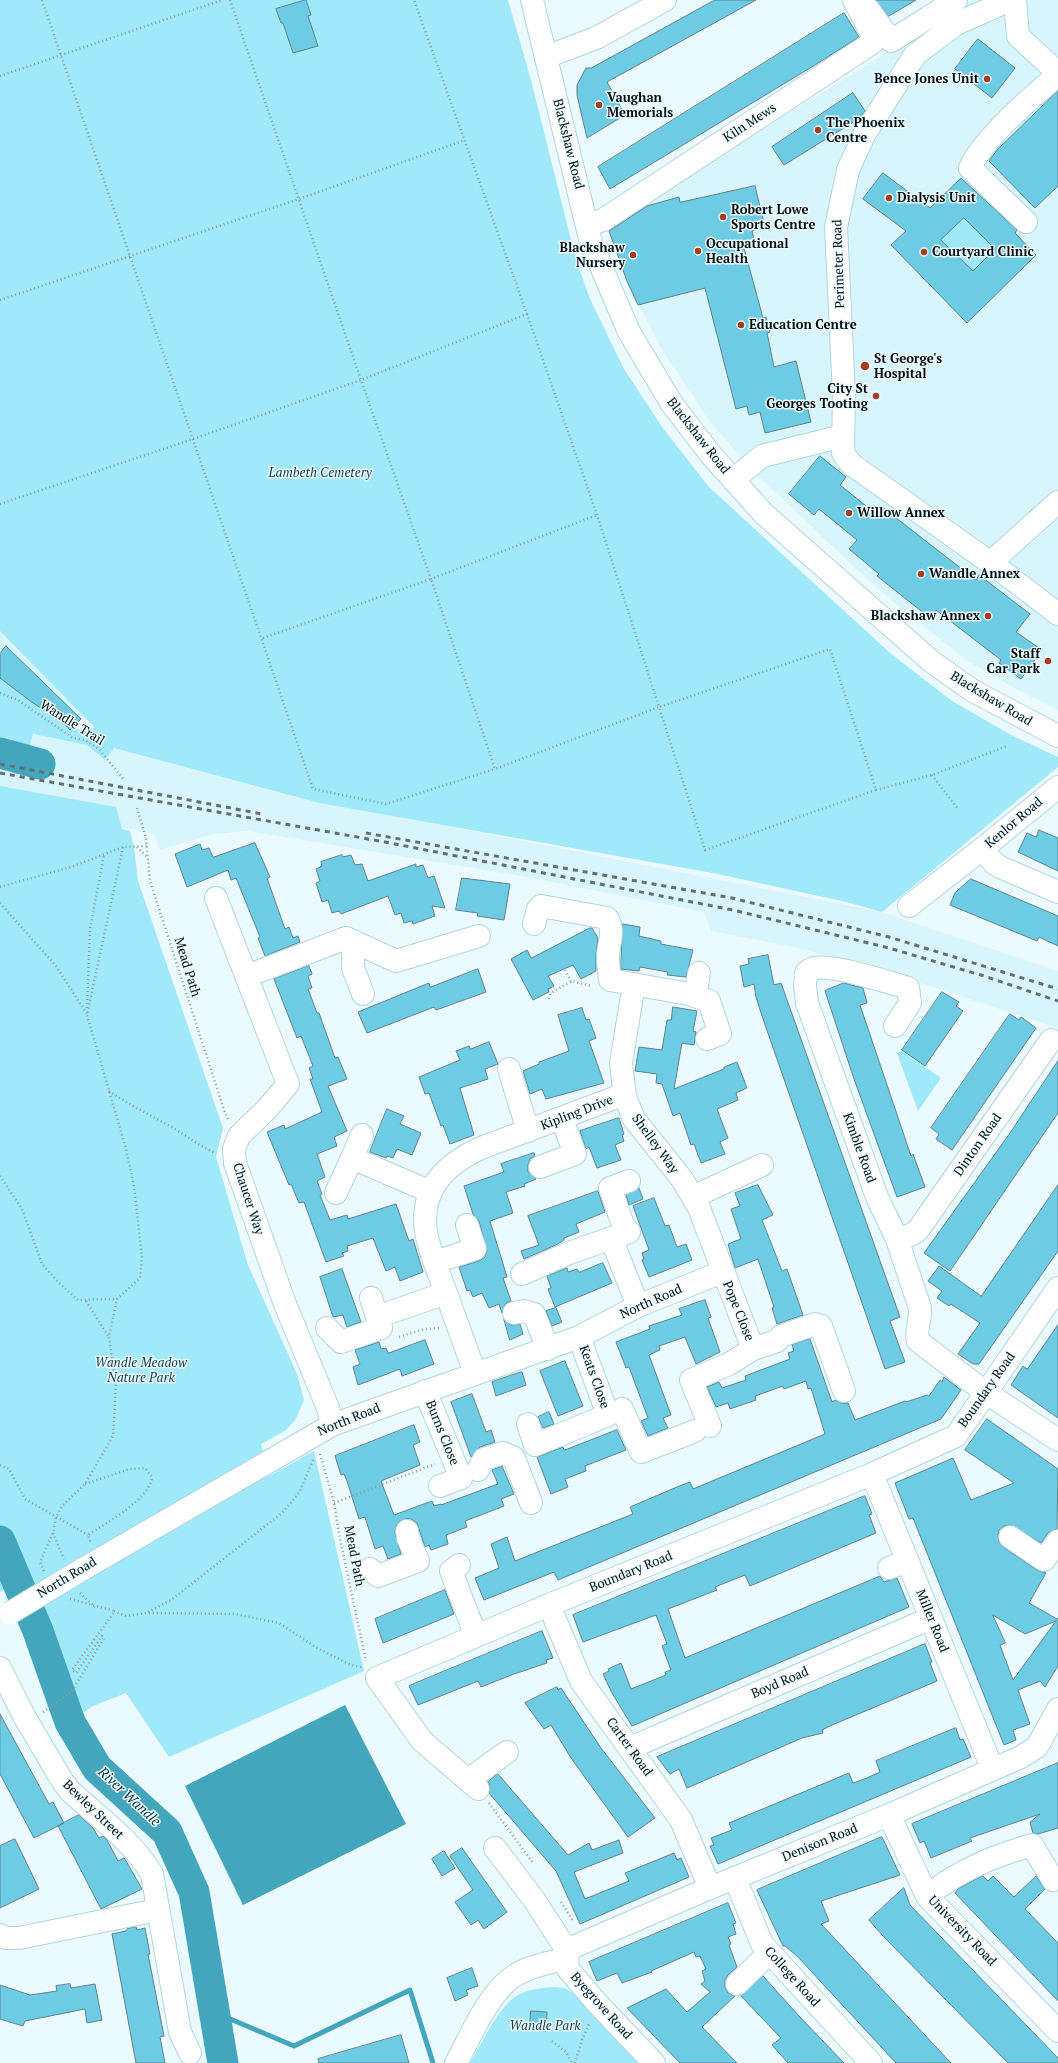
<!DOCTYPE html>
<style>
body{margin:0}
canvas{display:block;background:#ebfafe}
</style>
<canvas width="1058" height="2063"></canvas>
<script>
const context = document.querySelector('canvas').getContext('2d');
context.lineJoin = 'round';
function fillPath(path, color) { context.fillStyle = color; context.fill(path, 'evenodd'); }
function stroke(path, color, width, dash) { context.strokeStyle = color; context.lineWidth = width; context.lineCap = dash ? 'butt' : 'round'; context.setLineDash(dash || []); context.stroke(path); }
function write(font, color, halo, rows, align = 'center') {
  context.font = font + ' "PT Serif",serif'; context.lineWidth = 3; context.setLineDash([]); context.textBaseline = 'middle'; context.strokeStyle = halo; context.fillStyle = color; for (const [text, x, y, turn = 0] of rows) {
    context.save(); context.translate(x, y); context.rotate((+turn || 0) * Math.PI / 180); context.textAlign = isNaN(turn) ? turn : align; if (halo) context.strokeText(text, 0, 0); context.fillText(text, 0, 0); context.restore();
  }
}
fillPath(new Path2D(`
 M972,0H1058V710L1025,694L966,660L901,608L854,567L748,466L708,419L660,347L627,281L607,225Z
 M0,631L84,716L70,730L62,721L33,703L0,678Z
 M32,734L87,745L105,760L113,748L319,803L469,830L882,912L1058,971V1028L877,969L794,947L711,931L704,912L516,875L247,831L214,834L160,850L154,834L0,806V746L28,752Z`), '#d9f5fc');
fillPath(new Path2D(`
 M0,0H508L531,80L576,260L590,299L624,369L662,427L709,487L890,653L952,701L1013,736L1058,757V767L882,912L842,901L713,873L319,803L114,748L105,760L87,745L33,734L28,752L0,746V678L33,703L62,721L70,730L95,728L0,631Z
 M964,218L995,249L973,271L965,263L957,271L941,240Z
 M0,786L116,807L122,829L130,831L134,847L138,881L223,1128L216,1157L248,1265L297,1374L304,1400L295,1420L285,1431L261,1444L269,1476L314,1451L364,1671L169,1757L126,1693L93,1706L70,1722L38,1631L17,1582L0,1592Z
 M902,1051L941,1078L918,1111L897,1053Z
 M554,1987L565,1988L573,1993L640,2063H470C480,2046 500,2006 515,1997C527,1989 541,1988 554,1987Z`), '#9fe9fb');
fillPath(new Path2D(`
 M345,1705L406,1824L243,1905L185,1786Z`), '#44a6bc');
stroke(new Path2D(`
 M216,2013L294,2046L410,1990L433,2063`), '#44a6bc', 5);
stroke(new Path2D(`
 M0,753L40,764
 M0,1541L38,1631L70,1722L97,1768L167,1832L194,1892L223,2063`), '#44a6bc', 31);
const building = new Path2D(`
 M306,0L311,15L308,16L318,46L293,53L283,23H281L276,9Z
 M715,0H756L607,82L625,115L587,138L577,95V85L586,68H591Z
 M876,0H916L889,16Z
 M844,13L859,37L815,65L610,189L598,167Z
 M978,39L1015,68L992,98L955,69Z
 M1058,91V186L1035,208L989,161L997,150Z
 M853,93L865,111L860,118L784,165L772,147Z
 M883,173L930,208L961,178L1017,230L1015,233L1036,255L967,323L891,245L906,231L863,199ZM964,218L995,249L973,271L941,240Z
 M755,186L765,227L752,231L755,244L744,248L763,318L766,317L770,332L767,333L774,367L796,361L811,422L765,433L760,412L749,415L747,406L736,409L705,288L638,305L627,281L609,231L647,206L679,197L680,202Z
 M820,456L846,477L840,485L876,514L882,507L976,580L979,575L1030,614L1016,632L1042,650L1021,679L999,663L1001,660L936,610L930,618L877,576L879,574L849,549L857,540L819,509L814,515L789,494Z
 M6,646L81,719L70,730L62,721L33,703L0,678V654Z
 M1039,830L1058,838V871L1018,852L1027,833L1036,837Z
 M255,843L270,877L267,878L285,929L289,927L293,938L298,936L300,942L265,956L258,938L260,937L236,878L231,880L228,870L187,887L175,854L200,844L202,850L209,848L213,857Z
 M342,855L343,857L351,855L355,865L362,864L368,881L416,864V867L423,865L428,878L434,876L445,908L432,906L435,916L413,924L412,921L404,923L401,913L395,915L388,896L341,914L339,911L332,913L328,900L322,902L316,883L320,881L316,869L322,866L321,862Z
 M462,878L510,884L504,920L477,916L478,913L456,910Z
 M971,879L1058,916V946L1039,937L1037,941L950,905L955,893Z
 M623,924L640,927L639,936L661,941V944L693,950L686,977L667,975L668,972L640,967L639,971L621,969Z
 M590,928H592L598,938L596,955V971L581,979L573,965L548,976L554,986L548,989L549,992L533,1000L511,959L527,950L531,958Z
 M768,955L774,985L781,983L900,1317L890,1321L905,1362L885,1369L762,1016L756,997L754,984L744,987L740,966L749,964L748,959Z
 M309,966L312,974L308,976L312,988L308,989L317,1013H319L335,1058L338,1057L347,1079L328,1086L347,1131L334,1137L337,1146L317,1154L325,1177L317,1181L322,1194L320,1195L330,1220L347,1215L348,1219L396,1204L409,1241L413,1239L423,1272L400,1281L395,1267L386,1271L373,1238L347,1246L348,1251L342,1253L344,1256L326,1262L304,1202L299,1203L291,1184L289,1185L267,1132L284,1125L285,1129L322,1112L310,1079H313L309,1068L313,1066L301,1036L297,1038L274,979Z
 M478,969L486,992L436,1010L434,1007L367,1033L358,1012L429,983L430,987Z
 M844,983L863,988L867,1003L860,1005L911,1156L913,1154L925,1187L897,1197L854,1079L825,991Z
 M942,992L959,1002L956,1006L963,1011L925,1066L902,1050Z
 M673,1007L697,1011L693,1031L696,1032L694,1045L682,1043L674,1089L724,1069V1067L737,1062L747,1088L736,1093L738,1100L717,1109L728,1138L720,1142L725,1154L701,1163L694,1144L691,1145L680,1113L673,1116L662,1084L656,1083L657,1074L635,1071L639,1047L662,1050L667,1020H671Z
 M582,1008L586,1020L589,1019L596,1038L589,1041L604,1083L546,1099L542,1089L530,1094L523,1071L539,1064V1062L569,1051L558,1015Z
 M1010,1014L1019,1020L1021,1017L1036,1028L952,1150L936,1139L939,1134L931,1128Z
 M489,1042L498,1064L485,1069L488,1079L460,1088L474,1135L450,1144L443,1125L441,1126L429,1093L425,1094L419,1077L460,1060L456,1051L469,1046L470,1049Z
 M1058,1061V1113L950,1271L924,1253L1010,1133Z
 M387,1109L404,1116L400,1124L421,1133L412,1155L397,1149L393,1158L387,1156L386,1158L370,1152Z
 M619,1118L624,1134L622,1135L624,1141L615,1145L621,1160L597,1168L589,1147L586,1149L580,1131Z
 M534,1153L535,1156L530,1159L528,1165V1172L536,1179L524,1184L525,1186L506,1192L513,1213L490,1221L507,1277L503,1278L511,1301L505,1304L502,1313L499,1304L489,1308L482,1293L473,1297L470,1290L467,1291L459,1267L479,1261L485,1257L487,1251L479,1221L473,1214L464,1186L504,1172L501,1164Z
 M758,1185L773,1215L762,1220L782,1271L787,1269L803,1315L777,1324L772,1308L774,1307L758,1259L735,1268L728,1244L741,1239L731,1209L740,1206L735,1193Z
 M1058,1185V1251L979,1364H973L958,1354L980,1323L951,1304L949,1306L937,1298L942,1291L928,1281L939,1266L981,1296Z
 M639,1188L643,1199L629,1205L626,1195Z
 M598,1191L605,1212L576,1224L579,1232L564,1238V1240L558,1244L524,1259L521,1251L539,1245L528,1216Z
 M654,1198L665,1226L669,1225L677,1247L686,1244L692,1260L649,1277L642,1260L644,1259L642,1253L649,1250L633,1206Z
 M603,1263L612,1283L555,1307L548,1289L551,1288L547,1276L567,1268L568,1272L577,1269L579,1272Z
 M342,1269L361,1322L347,1327L343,1315L333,1317L320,1277Z
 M705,1300L711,1317L708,1318L720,1352L696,1364L685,1337L659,1346L660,1350L649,1355L671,1415L663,1418L668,1428L648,1436L641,1421L648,1418L629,1367L626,1368L616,1342L650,1329L649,1326L682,1315L679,1309Z
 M556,1308L562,1322L552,1326L546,1311Z
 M504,1319L510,1325L520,1324L523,1334L510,1340Z
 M1058,1325V1418L1011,1385L1023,1366L1027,1369Z
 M810,1339L832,1402L836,1400L841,1403H848L855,1420L905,1401L906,1402L927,1395L929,1396L940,1380L942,1382L944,1377L961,1390L941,1419L558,1580L554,1572L484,1600L475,1578L499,1568L491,1544L507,1537L515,1561L633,1514L630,1507L677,1487L690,1482L693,1489L825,1434L811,1388L808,1389L806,1381L784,1389L783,1386L755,1396L756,1400L730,1409L728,1403L716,1407L707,1387L719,1382L722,1388L746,1380L745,1376L790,1359L788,1353L794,1351L792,1345Z
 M425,1340L434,1364L402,1376L400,1369L358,1385L353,1367L360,1364L355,1350L379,1342L381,1349L386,1348L388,1353Z
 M565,1361L583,1406L558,1416L540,1371Z
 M522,1372L526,1385L496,1396L492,1382Z
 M472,1394L486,1432L491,1430L495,1442L480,1447L471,1457L451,1402Z
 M549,1412L554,1424L543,1428L538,1417Z
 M987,1419L1058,1469L1057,1529L1048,1533L1041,1543L1011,1525L1004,1526L999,1530L998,1536L999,1542L1003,1547L1037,1570L1046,1573L1029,1603L1057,1619L1058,1618V1666L1045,1687L1040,1681L1018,1690L1030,1724L1013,1730L1016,1740L1004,1745L913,1518L909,1519L895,1483L953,1458L971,1500L1014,1483L965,1450ZM993,1615L1025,1634L1056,1621L1013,1680L1000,1645L1005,1643Z
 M414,1425L420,1442L413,1445L420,1465L381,1481L394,1515L432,1501L434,1506L441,1504V1505L498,1484L492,1470L502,1466L514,1494L501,1499L504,1506L465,1521L467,1527L446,1535L448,1544L431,1550L429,1545L425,1547L417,1523L411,1519H406L400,1521L396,1526L395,1533L401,1554L388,1559L383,1546L375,1549L365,1517L359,1519L347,1481L344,1474L341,1475L335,1456Z
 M617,1430L626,1450L585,1466L586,1471L565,1479L568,1487L551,1494L537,1457L563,1447L564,1450Z
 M865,1496L872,1514L869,1515L876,1533L750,1586L745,1575L715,1587L717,1590L668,1609L685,1658L880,1576L884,1582L897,1578L909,1607L632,1726L612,1693L603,1674L609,1671L608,1669L621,1663L631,1689L666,1675L665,1672L671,1670L662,1646L667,1644L656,1615L583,1642L573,1615Z
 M445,1590L454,1614L383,1643L375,1619Z
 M542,1631L553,1658L546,1660L547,1663L514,1674L481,1687L478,1681L418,1705L409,1686Z
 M925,1644L932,1662L930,1663L937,1681L832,1725L822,1730L823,1733L802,1738L687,1788L679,1769L670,1774L657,1757Z
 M557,1687L558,1690L561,1688L601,1748L655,1818L628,1837L571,1758L551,1725L544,1729L525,1703Z
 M0,1714L49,1804L53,1802L64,1823L34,1838L0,1774Z
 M956,1728L960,1740L963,1739L971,1757L718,1864L710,1846L714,1845L711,1838L732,1830L729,1823L849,1773L853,1783L867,1778L880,1772L876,1761Z
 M1058,1763V1828L1038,1834L1033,1833L1030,1822L1040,1814L970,1838L972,1841L931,1858L924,1841L920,1843L912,1824Z
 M498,1774L568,1855L589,1843L592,1850L619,1840L623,1853L574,1872L585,1899L629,1881L625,1873L674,1853L677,1860L681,1858L689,1877L580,1924L556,1871L489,1793L490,1785L488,1782Z
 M79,1815L93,1828L99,1838L103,1836L107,1840L118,1861L124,1858L125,1859L142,1889L101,1909L58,1826Z
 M882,1837L900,1875L821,1901L829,1921L821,1924L951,2063H896L797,1956L785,1946H783L757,1890Z
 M15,1839L39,1889L0,1908V1846Z
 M462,1848L507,1912L484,1929L478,1920L471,1925L455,1902L473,1890L450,1856Z
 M444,1851L455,1868L442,1876L432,1859Z
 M983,1876L988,1881L993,1876L1014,1897L1036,1876L1045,1889L1025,1909L1058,1943V2001L955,1893L958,1889Z
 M904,1888L910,1905L1058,2058V2063H1008L882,1935L869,1920Z
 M728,1903L736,1923L733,1924L736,1934L728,1937L731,1944L729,1945L737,1967L728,1975L725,1980V1987L728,1993L735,1996L702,2027L737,2063H680L627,2008L666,1989L687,2012L710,1992L701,1984L705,1981L702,1971L706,1969L700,1956L696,1957L694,1952L651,1971L652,1972L622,1983L617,1973L597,1981L589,1962Z
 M136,1927L137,1930L145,1928L150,1954H148L164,2036L160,2037L165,2063H136L112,1934L126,1931L127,1929Z
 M472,1968L478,1986L466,1990L468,1995L455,2001L447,1978Z
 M763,1976L799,2016L844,2063H788L772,2045L781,2038L741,1996Z
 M70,1984L71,1988L95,1984L102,2020L87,2023L85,2009L25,2021L23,2026L0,2019V1985L30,1995L57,1991L56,1986Z
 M531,2011L547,2012L546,2031L530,2030Z
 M401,2035L409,2063H319L318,2059Z`);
fillPath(building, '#6dcce3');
stroke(building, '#60838c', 1);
const minor = new Path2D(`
 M532,0L591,243L629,332L672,404L711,455L764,514L932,662L973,691L1058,736
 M1010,0L956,24L915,55L864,135L848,170L836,227L844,395L843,453L851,464L995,566L1058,614
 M1015,0L1018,36L1058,73
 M869,10L891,41L956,0
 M546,57L596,38L665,0
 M1026,222L970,168C982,140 1033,95 1058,75
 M587,225L603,220L872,43L871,32L854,0
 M733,480L762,456L843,436
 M990,563L1058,502
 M1058,787L982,849L994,863L1000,867L1058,892
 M216,898L288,1084L267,1109L239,1136L234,1149L235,1163L285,1304L328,1408L332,1425
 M909,906L982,849
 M534,924L538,909L541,906L607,918C615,930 609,941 608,955C608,963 609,972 610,980L689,994L709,1001L720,1034L707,1039
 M353,942V968L363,994
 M247,976L346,938L396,961L479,936
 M634,984L621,1063L625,1097L634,1119L682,1179L699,1208L753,1349L777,1341L781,1336L815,1324L821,1326L844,1391
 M695,996L699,973
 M895,1026L910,1003L908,988C887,982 834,964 814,968C811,969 808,971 806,973L805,986L807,1003L877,1197L897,1239L920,1308C921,1320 915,1330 918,1341L985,1392L1058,1440
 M509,1069L528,1131
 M362,1135L352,1158L431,1192
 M540,1167L575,1154L562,1119
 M336,1193L352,1158
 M693,1197L762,1165
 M626,1233L610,1188L629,1181
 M611,1238L638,1306
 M897,1239L911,1235L918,1230L1051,1040
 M435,1262L475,1249L467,1225
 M522,1274L569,1253L629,1232
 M446,1293L475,1373
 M371,1298L377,1317L446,1293C439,1273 429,1252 426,1231C420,1189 446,1164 481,1148L617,1097H625
 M514,1313L524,1311L534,1314L548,1349
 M327,1328L341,1342L381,1328
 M425,1391L461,1478L440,1486
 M622,1409L641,1452L695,1431
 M528,1424L535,1445L608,1415L579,1337
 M710,1426L691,1380L729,1364L753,1349
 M478,1470L484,1459L503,1453L514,1458L531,1503
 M872,1474L992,1768
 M1010,1537L1044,1560L1058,1541
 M459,1565L451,1571L476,1636
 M889,1568L907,1561
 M83,1569L332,1425L579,1337L638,1306L722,1272
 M370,1569L378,1576L418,1561L408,1538L407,1531
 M549,1605L581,1681L681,1820L710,1888
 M0,1668L24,1716L63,1782L71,1792C99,1817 132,1841 152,1874L180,2032L190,2053
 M630,1748L931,1618
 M468,1780L507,1752
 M478,1789L422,1741L377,1678L549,1605L872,1474L956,1436L1058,1288
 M889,1815L927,1896L1058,2031
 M495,1848L535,1901L562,1943L571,1948
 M735,1878L762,1944L871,2063
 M927,1896C959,1870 994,1856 1032,1845L1053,1880
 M0,1935L6,1938H19L157,1910
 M737,1984L769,1953
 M456,2063C471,2036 488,1993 514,1976C530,1966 549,1963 567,1958
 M654,2063L596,2002L568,1969L567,1958L571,1948L710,1888L889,1815L1021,1757L1037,1747L1058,1709`);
stroke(minor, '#b0d5de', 24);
stroke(new Path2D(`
 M42,0L313,789L386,804L495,769
 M230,0L361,380L527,314L414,0
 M0,76L222,0
 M0,300L299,199L465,140
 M0,504L193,439L361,380L431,579L597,515
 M263,638L431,579L495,769L659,707L705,850L876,790L830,649L659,707L597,515L527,314
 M0,693L18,700L73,738L85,740L99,749L124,780
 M932,775L958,809
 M876,790L932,775L1007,746
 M137,808L146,838L150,881L224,1110L228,1119
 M137,847L147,857
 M0,887L71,867L123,847L147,846
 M0,903L56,966L87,1014
 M565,970L571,982
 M549,999L551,993L572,981L592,986
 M87,1008L90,929L104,855
 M109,1091C128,1104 148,1114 168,1125C184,1134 198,1145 215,1153
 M0,1176L22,1209L42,1264L60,1284L78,1300L117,1299
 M86,1301L108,1336
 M399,1337L425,1329L439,1328
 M320,1454L334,1503L340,1539L366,1661
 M0,1465L9,1469L25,1499L88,1535
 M85,1484L130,1469L145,1468L152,1477C150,1499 106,1523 88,1535L91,1543
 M334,1503L435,1464
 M53,1533L64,1559
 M44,1571L40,1562L53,1533L56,1517L63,1505L85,1484L113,1436L116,1384L109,1337L117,1299L140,1278L142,1258L134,1186L126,1149L87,1015L123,847
 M80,1593L95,1607
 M70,1599L115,1611
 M114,1611L126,1616L147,1613L235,1614L279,1623L317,1648L351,1665L361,1667
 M148,1612L171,1600L282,1513L299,1493L314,1458
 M43,1712L72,1691L104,1638L102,1636L76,1673L72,1670L115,1611
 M489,1803L533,1863
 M561,1902L573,1921
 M552,2041L566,2052L572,2063
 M575,2063L582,2040L590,2022`), '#8f9ca0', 2.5, [1, 3]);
stroke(minor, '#fff', 22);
stroke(new Path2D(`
 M0,764L262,814
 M0,773L385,842L733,910L889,948L984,976L1058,1001
 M366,833L732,898L889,937L1058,989`), '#637073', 3, [5, 5]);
const minorBridge = new Path2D(`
 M10,1613L83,1569`);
stroke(minorBridge, '#b0d5de', 24, []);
stroke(minorBridge, '#fff', 22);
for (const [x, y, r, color] of [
 [987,79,4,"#a43c22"],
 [599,105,4,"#a43c22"],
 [818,130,4,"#a43c22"],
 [889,198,4,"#a43c22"],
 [723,217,4,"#a43c22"],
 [698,251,4,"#a43c22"],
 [924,252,4,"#a43c22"],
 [633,255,4,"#a43c22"],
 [741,325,4,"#a43c22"],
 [865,366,5,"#a43c22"],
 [876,396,4,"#a43c22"],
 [849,513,4,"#a43c22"],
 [921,574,4,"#a43c22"],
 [988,616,4,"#a43c22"],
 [1048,661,4,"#a43c22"]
]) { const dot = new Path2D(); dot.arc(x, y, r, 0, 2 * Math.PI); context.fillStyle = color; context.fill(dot); stroke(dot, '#ebfafe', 1.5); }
write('bold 13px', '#030e11', '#ebfafe', [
 ["Bence Jones Unit",979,79,"right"],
 ["Vaughan",607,98],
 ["Memorials",607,113],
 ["The Phoenix",826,123],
 ["Centre",826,138],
 ["Dialysis Unit",897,198],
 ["Robert Lowe",731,210],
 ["Sports Centre",731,225],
 ["Occupational",706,244],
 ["Health",706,259],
 ["Blackshaw",625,248,"right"],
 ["Nursery",625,263,"right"],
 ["Courtyard Clinic",932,252],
 ["Education Centre",749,325],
 ["St George's",874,359],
 ["Hospital",874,374],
 ["City St",868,389,"right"],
 ["Georges Tooting",868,404,"right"],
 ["Willow Annex",857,513],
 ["Wandle Annex",929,574],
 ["Blackshaw Annex",980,616,"right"],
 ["Staff",1040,654,"right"],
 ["Car Park",1040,669,"right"]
], 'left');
write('13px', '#030e11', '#ebfafe', [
 ["Kiln Mews",750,123,-33],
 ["Blackshaw Road",568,144,76],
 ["Perimeter Road",839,264,-92],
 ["Blackshaw Road",698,436,52],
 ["Blackshaw Road",991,699,31],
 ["Wandle Trail",72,723,32],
 ["Kenlor Road",1014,823,-40],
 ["Mead Path",187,967,73],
 ["Kipling Drive",577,1113,-21],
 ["Shelley Way",655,1144,54],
 ["Dinton Road",978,1145,-55],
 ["Kimble Road",859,1148,70],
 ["Chaucer Way",248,1199,72],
 ["North Road",651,1302,-24],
 ["Pope Close",738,1311,68],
 ["Keats Close",594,1377,70],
 ["Boundary Road",987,1390,-55],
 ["North Road",349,1420,-22],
 ["Burns Close",442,1433,68],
 ["Mead Path",354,1556,79],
 ["Boundary Road",631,1572,-22],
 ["North Road",67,1578,-31],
 ["Miller Road",932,1621,68],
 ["Boyd Road",780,1683,-23],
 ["Carter Road",629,1747,54],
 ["Bewley Street",93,1810,44],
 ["Denison Road",820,1843,-22],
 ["University Road",962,1931,46],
 ["College Road",792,1977,48],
 ["Byegrove Road",601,2006,48]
]);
write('italic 13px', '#133f49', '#ebfafe', [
 ["Lambeth Cemetery",320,473],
 ["Wandle Meadow",141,1363],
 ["Nature Park",141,1378],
 ["Wandle Park",545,2026]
]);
write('italic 14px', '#04333d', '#ebfafe', [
 ["River Wandle",129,1797,43]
]);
</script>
